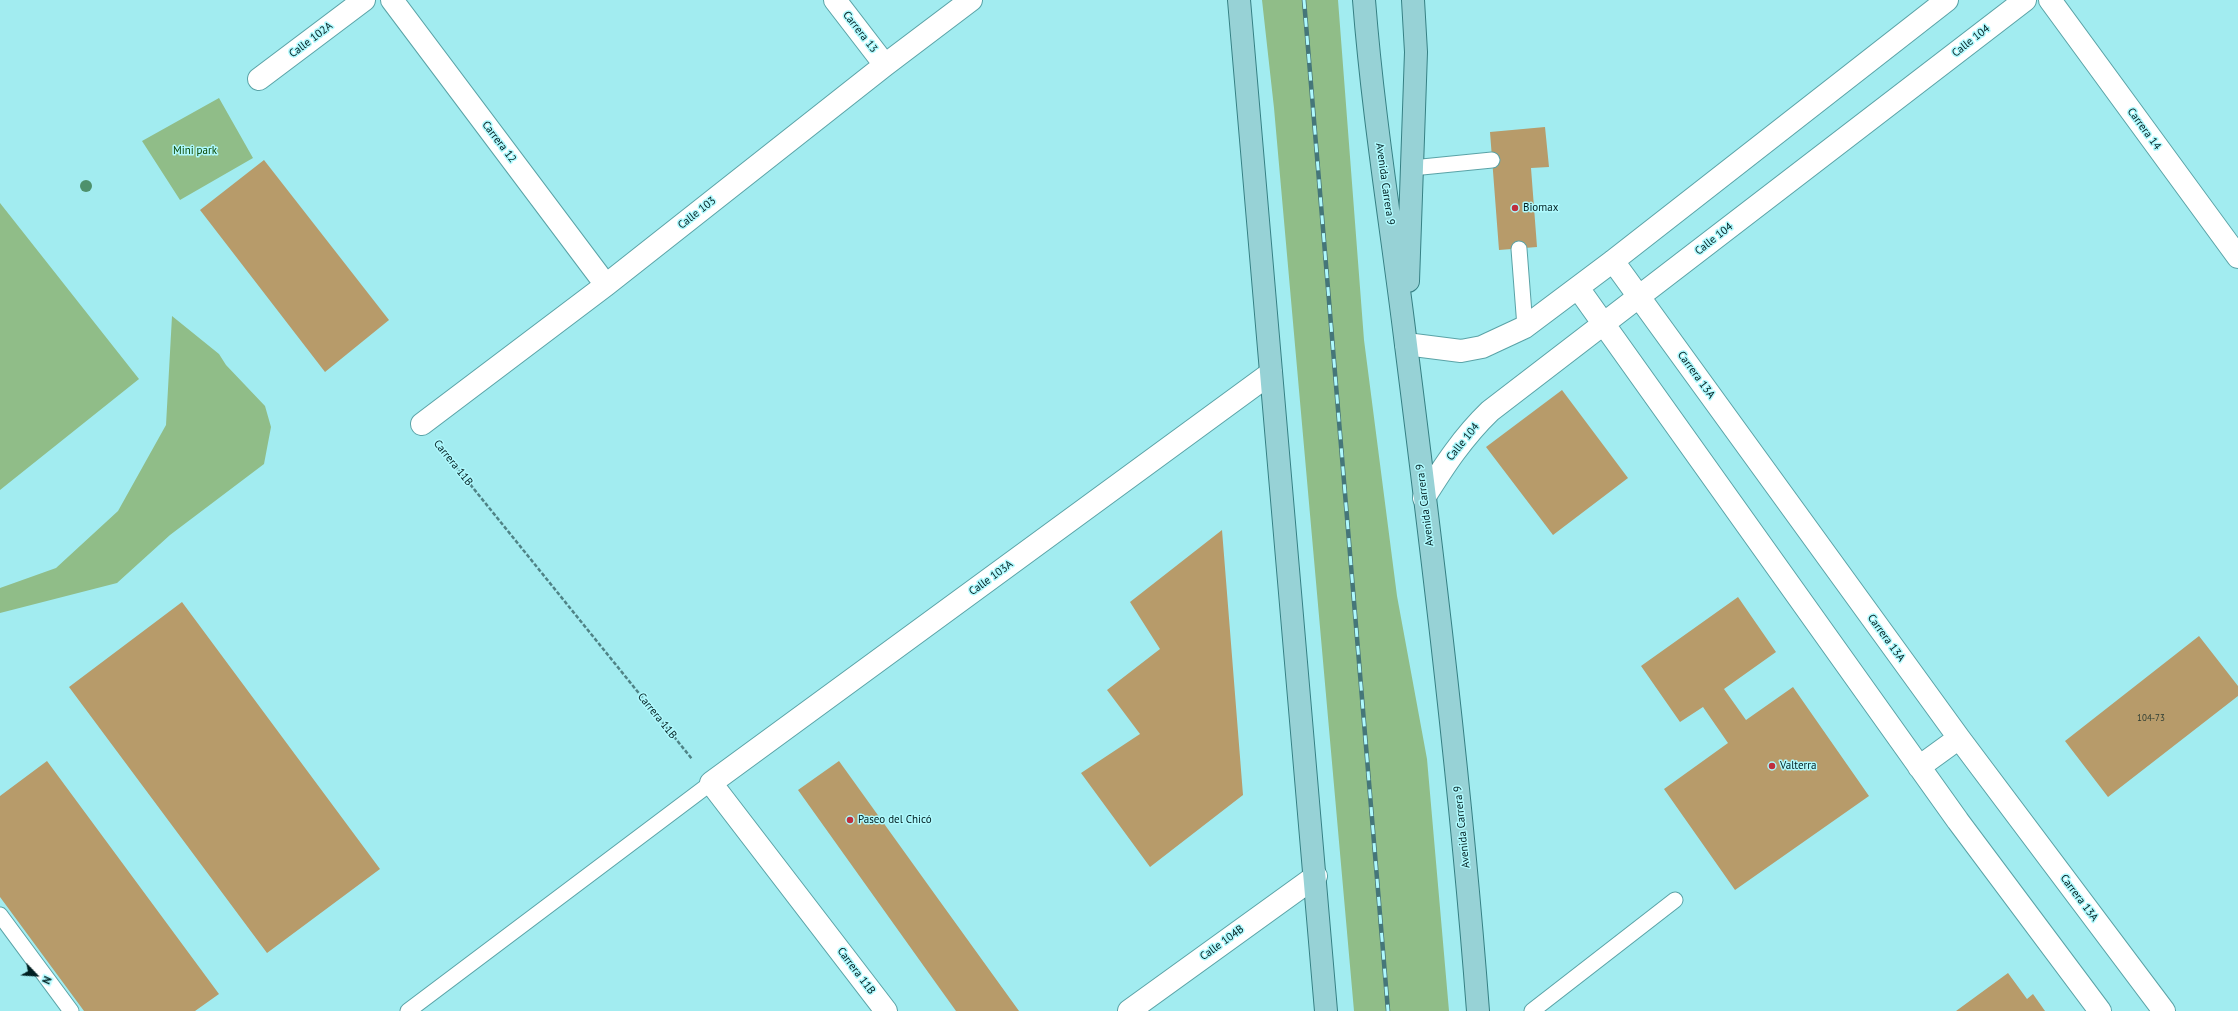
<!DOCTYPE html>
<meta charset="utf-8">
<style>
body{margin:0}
#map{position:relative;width:2238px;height:1011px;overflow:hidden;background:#a2ecf0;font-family:"PT Sans",sans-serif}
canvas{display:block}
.north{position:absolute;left:16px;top:955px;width:40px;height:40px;-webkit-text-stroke:3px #aff9fd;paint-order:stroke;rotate:115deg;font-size:11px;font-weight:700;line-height:16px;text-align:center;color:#011f21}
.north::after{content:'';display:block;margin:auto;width:14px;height:18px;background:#011f21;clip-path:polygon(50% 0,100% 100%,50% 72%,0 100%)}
</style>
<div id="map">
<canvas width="2238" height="1011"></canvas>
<div class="north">N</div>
</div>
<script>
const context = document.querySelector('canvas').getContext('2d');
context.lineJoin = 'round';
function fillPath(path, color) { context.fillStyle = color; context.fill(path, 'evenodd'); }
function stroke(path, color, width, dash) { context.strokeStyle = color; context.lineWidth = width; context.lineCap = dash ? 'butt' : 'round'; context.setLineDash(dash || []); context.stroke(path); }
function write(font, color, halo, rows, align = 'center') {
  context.font = font + ' "PT Sans",sans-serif'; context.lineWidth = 3; context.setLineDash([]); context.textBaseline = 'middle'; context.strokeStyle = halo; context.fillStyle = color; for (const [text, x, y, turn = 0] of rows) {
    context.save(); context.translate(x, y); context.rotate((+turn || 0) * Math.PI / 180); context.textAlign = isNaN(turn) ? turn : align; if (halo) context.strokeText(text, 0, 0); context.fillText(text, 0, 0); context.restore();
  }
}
fillPath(new Path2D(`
 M1262,0H1338L1364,340L1397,596L1427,759L1449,1011H1354L1274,108Z
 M219,98L253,158L180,200L142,141Z
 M0,203L139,379L0,490Z
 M172,316L219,354L226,365L265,406L271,427L264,464L170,535L117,583L0,613V588L56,568L118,511L166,425Z`), '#90bd88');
fillPath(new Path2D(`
 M1545,127L1549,167L1531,168L1537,247L1499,250L1490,132Z
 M264,160L389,320L325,372L200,210Z
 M1562,390L1628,478L1553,535L1486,447Z
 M1222,530L1243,795L1150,867L1081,773L1140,734L1107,690L1160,649L1130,602Z
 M1738,597L1776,652L1724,689L1746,720L1793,687L1869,796L1735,890L1664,789L1728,743L1703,707L1680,722L1641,666Z
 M182,602L380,869L267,953L69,687Z
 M2199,636L2238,686V696L2108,797L2065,741Z
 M47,761L219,994L195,1011H84L0,897V796Z
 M839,761L931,889L1019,1011H956L933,979L798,790Z
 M2008,973L2027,999L2033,994L2045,1011H1956Z`), '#b79b6a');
const lane = new Path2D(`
 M1412,168L1492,160
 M1519,249L1525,327
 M0,915L71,1011
 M408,1011L711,783
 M1532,1011L1675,900`);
const street = new Path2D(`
 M392,0L606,285
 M835,0L885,65
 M2050,0L2238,257
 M259,79L364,0
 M422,424L606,285L885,65L971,0
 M886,1011L711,783L1271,373
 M1129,1011L1316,876`);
const secondary = new Path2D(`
 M1613,261L1959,738L2164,1011
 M1578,288L1958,821L2100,1011
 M1406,344L1461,351L1482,347L1525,327L1613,261L1947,0
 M1424,498C1444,466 1463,437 1490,411L2025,0
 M1919,767L1959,738`);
const primary = new Path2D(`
 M1239,0L1326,1011
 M1364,0C1373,116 1392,230 1406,345C1434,567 1461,788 1478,1011
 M1408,281L1416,52L1413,0`);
stroke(lane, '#5aa3a7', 17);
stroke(street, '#5aa3a7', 24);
stroke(secondary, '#5aa3a7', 24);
stroke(primary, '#368084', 24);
stroke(new Path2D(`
 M440,447L692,759`), '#4f8386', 2.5, [4, 2]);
stroke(lane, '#fff', 15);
stroke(street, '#fff', 22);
stroke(secondary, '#fff', 22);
stroke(primary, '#97d2d6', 22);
const rail = new Path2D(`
 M1304,0L1388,1011`);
stroke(rail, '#457679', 4.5);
stroke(rail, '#aff9fd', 3, [9]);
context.fillStyle = '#4e916c';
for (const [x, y] of [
 [86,186]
]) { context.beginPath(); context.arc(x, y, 6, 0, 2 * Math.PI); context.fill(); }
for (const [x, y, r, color] of [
 [1515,208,4,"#bf2e3d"],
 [1772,766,4,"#bf2e3d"],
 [850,820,4,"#bf2e3d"]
]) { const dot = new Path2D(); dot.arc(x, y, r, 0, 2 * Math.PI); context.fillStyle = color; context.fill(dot); stroke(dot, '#aff9fd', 1.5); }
write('9px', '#2e3e33', null, [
 ["104-73",2151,718]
]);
write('11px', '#011f21', '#aff9fd', [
 ["Carrera 13",860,32,52],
 ["Calle 102A",311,40,-37],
 ["Calle 104",1971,41,-38],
 ["Carrera 14",2144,129,54],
 ["Carrera 12",499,142,53],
 ["Avenida Carrera 9",1385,184,82],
 ["Calle 103",697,213,-38],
 ["Calle 104",1714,239,-38],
 ["Carrera 13A",1696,375,54],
 ["Calle 104",1463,442,-51],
 ["Carrera 11B",453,463,51],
 ["Avenida Carrera 9",1425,505,-97],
 ["Calle 103A",991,578,-36],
 ["Carrera 13A",1886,638,54],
 ["Carrera 11B",657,716,51],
 ["Avenida Carrera 9",1462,827,-96],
 ["Carrera 13A",2079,898,53],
 ["Calle 104B",1222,943,-36],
 ["Carrera 11B",856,971,53]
]);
write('11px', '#0a4700', '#aff9fd', [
 ["Mini park",195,151]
]);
write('11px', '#011f21', '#aff9fd', [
 ["Biomax",1523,208],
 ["Valterra",1780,766],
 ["Paseo del Chicó",858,820]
], 'left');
</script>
